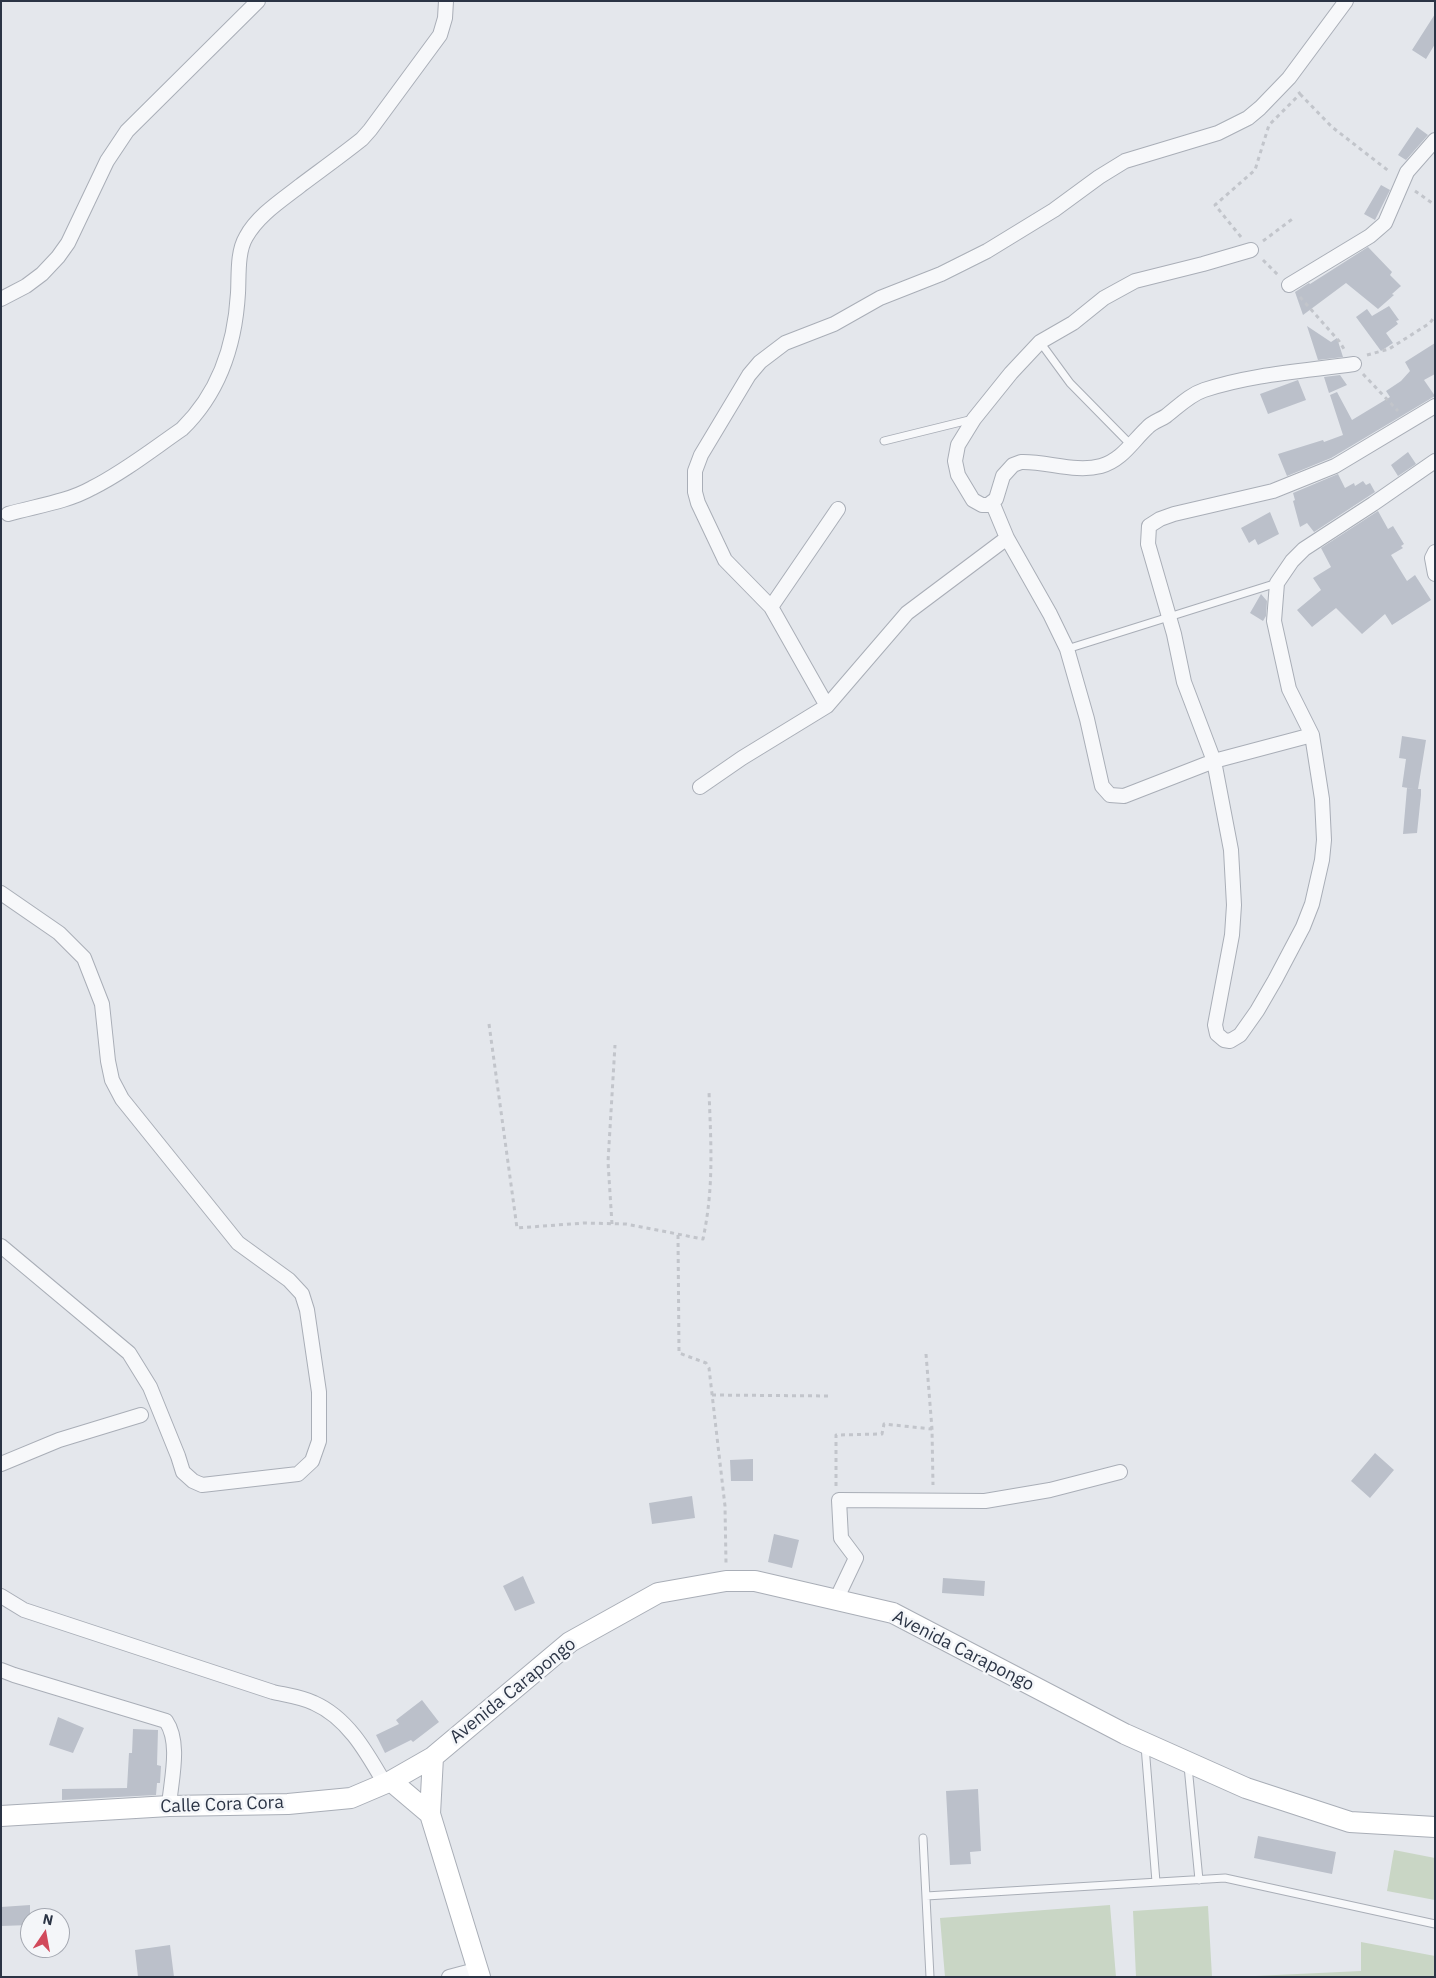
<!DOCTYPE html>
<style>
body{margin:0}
#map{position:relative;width:1436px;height:1978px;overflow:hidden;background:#e4e7ec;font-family:"IBM Plex Sans",sans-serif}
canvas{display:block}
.frame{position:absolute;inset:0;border:2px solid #2b3445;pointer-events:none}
.north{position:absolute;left:20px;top:1908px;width:50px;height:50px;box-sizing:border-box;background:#f4f6f9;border:1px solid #a4a8b1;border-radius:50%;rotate:12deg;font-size:14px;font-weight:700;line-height:20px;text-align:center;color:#2b3445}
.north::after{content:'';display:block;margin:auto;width:18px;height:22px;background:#d1495b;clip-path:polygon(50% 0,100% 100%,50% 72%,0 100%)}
</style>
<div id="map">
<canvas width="1436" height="1978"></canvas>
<div class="frame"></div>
<div class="north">N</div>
</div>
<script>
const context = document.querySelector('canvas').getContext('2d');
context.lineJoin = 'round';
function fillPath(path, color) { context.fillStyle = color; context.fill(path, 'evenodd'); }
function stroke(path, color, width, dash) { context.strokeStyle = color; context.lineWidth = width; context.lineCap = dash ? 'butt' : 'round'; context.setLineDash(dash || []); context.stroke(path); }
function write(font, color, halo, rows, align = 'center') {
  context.font = font + ' "IBM Plex Sans",sans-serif'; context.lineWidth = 5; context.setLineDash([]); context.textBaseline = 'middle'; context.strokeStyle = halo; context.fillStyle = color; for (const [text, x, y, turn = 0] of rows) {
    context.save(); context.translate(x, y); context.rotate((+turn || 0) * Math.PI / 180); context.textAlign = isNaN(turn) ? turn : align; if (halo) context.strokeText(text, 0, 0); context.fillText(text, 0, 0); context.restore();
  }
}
fillPath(new Path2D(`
 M1394,1850L1435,1858V1900L1387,1891Z
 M1110,1905L1116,1977H945L940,1918Z
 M1208,1906L1212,1977H1136L1133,1911Z
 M1361,1942L1435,1956V1977H1234L1361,1971Z`), '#c9d6c5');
fillPath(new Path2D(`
 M1435,14V44L1426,59L1412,50Z
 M1417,127L1428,135L1406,160L1398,155Z
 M1381,185L1390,190L1375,220L1364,214Z
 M1368,247L1392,272L1390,275L1401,286L1392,294L1394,295L1378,309L1346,283L1303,315L1295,292L1309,283L1310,284Z
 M1389,306L1399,320L1396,321L1398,324L1386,333L1393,343L1381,351L1356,317L1367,309L1372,316Z
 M1307,326L1331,342L1337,338L1343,357L1318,360Z
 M1435,343V374L1424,380L1435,396L1331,458L1287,476L1278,454L1323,440L1324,442L1343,435L1330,395L1337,392L1352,420L1390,397L1386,391L1401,381L1410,371L1405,362Z
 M1340,375L1347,385L1329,393L1324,377Z
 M1298,380L1306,400L1268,414L1260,394Z
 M1408,452L1416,464L1398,476L1391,465Z
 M1338,474L1345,488L1354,483L1355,486L1363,481L1366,485L1370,483L1375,492L1314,532L1307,523L1300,527L1293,501L1295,500L1293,493Z
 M1378,511L1388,529L1393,526L1404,544L1401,546L1403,548L1391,555L1407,581L1415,575L1431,600L1392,625L1385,614L1362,634L1336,608L1312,627L1297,610L1321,590L1313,578L1331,567L1321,548Z
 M1270,512L1279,534L1258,545L1255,539L1249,543L1241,528Z
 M1261,594L1267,601L1266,616L1263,621L1250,613Z
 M1402,736L1426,740L1418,789H1421V795L1417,833L1403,834L1407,788L1414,789L1402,787L1406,759L1399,758Z
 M1375,1453L1394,1470L1370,1498L1351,1481Z
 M753,1459V1481H731L730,1460Z
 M692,1496L695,1518L652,1524L649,1503Z
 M774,1534L799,1540L792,1568L768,1562Z
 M523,1576L535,1603L515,1611L503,1586Z
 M943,1578L985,1581L984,1596L942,1593Z
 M422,1700L439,1722L413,1742L411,1740L385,1753L376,1735L399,1724L396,1720Z
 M58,1717L84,1728L73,1753L49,1745Z
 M133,1729L158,1730L157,1765L161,1766L160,1783H157L156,1795L62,1800V1789L127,1788L129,1753H132Z
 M978,1789L981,1851L970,1852L971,1864L950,1865L946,1791Z
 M1258,1836L1336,1852L1332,1874L1254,1858Z
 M30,1905V1925L1,1926V1907Z
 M170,1945L174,1977H138L135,1950Z`), '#bbc0ca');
const lane = new Path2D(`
 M1040,342L1070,383L1131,445
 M884,441L973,419
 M1067,649L1277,583
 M1145,1746L1156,1882
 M1188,1766L1199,1880
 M923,1838L930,1977
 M926,1896L1225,1878L1435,1924`);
const street = new Path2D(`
 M1251,250L1203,264L1135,281L1104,298L1073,323L1040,342L1011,373L974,419L958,445L955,461L958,475L973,500L982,505H988L996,499L1003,476L1013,465L1021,462C1047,461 1075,473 1101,466C1122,460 1132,442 1147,428C1152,422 1160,420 1166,416C1178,407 1189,395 1204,390C1252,374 1305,371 1354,364
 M1289,285L1370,236L1385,223L1407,172L1435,140
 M1,299L26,286L42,274L58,257L68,243L107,161L127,131L258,1
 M1435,406L1335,466L1273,491L1174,514L1160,519L1149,526L1148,544L1174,634L1184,682L1214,761L1231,850L1234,905L1232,935L1215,1025L1217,1034L1224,1040L1230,1041L1240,1035L1257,1011L1275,980L1303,927L1312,904L1322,860L1324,840L1322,799L1312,735L1289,689L1274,621L1277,583L1292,561L1304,549L1373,504L1435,461
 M992,502L1007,538L1050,614L1067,649L1087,719L1102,786L1110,795L1124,796L1214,761L1312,735
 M8,514C36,506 67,502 92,488C124,472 153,449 182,429C220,392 235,345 238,293C239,276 237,252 246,237C258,215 282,200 301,185C321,170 342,155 362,139L370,130L440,35L445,18L446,1
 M1435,552L1432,558L1435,574
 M771,607L838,509
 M827,706L771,607L725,560L698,503L695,492V471L701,455L749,375L760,362L785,343L834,324L880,298L941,274L987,251L1054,210L1099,177L1125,161L1218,133L1248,118L1260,108L1289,78L1346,1
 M700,787L742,758L827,706L907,613L1007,538
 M1,893L59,933L84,958L102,1004L108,1061L112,1080L122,1099L238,1243L289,1280L302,1294L307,1310L319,1392V1441L312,1461L298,1474L202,1485L193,1481L183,1472L178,1456L150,1387L129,1353L1,1246
 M1,1464L59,1440L141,1415
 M1,1596L24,1610L273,1692C286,1695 302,1697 314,1703C348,1718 367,1753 385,1784
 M836,1600L856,1558L841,1538L839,1500L985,1501L1050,1490L1120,1472
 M1,1670L14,1675L166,1721C181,1743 171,1780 169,1806
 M449,1977L479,1969`);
const secondary = new Path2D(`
 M433,1757L430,1814L480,1977
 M391,1781L430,1814
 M1,1816L169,1806L288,1804L351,1798L391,1781L433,1757L570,1642L658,1593L726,1581H755L893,1613L1125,1734L1246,1788L1350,1822L1435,1827`);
stroke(lane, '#a9aeb7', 9);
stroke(street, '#a9aeb7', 16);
stroke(secondary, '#a9aeb7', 22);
stroke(new Path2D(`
 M1300,94L1332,127L1390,172
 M1415,191L1435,205
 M1241,237L1215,205L1255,170L1269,125L1300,94L1298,91
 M1263,241L1295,217
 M1263,260L1278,275
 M1300,297L1339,341L1344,349
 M1367,355L1389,349L1430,323L1435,316
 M1363,374L1398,411
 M489,1024L517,1228L584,1223L626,1224L703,1239C714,1187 711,1145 709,1092
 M612,1224L608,1162L615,1045
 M678,1235L679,1353L706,1363L709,1368L725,1506L726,1563
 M926,1354L932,1429L933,1485
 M712,1395L831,1396
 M836,1486V1435L882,1434L884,1424L932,1429`), '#c2c5cb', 3, [4, 4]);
stroke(lane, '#f7f8fa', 7);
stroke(street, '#f7f8fa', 14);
stroke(secondary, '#fff', 20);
write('18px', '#2b3445', '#f4f6f9', [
 ["Avenida Carapongo",963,1651,27],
 ["Avenida Carapongo",513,1691,-39],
 ["Calle Cora Cora",222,1805,-2]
]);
</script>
